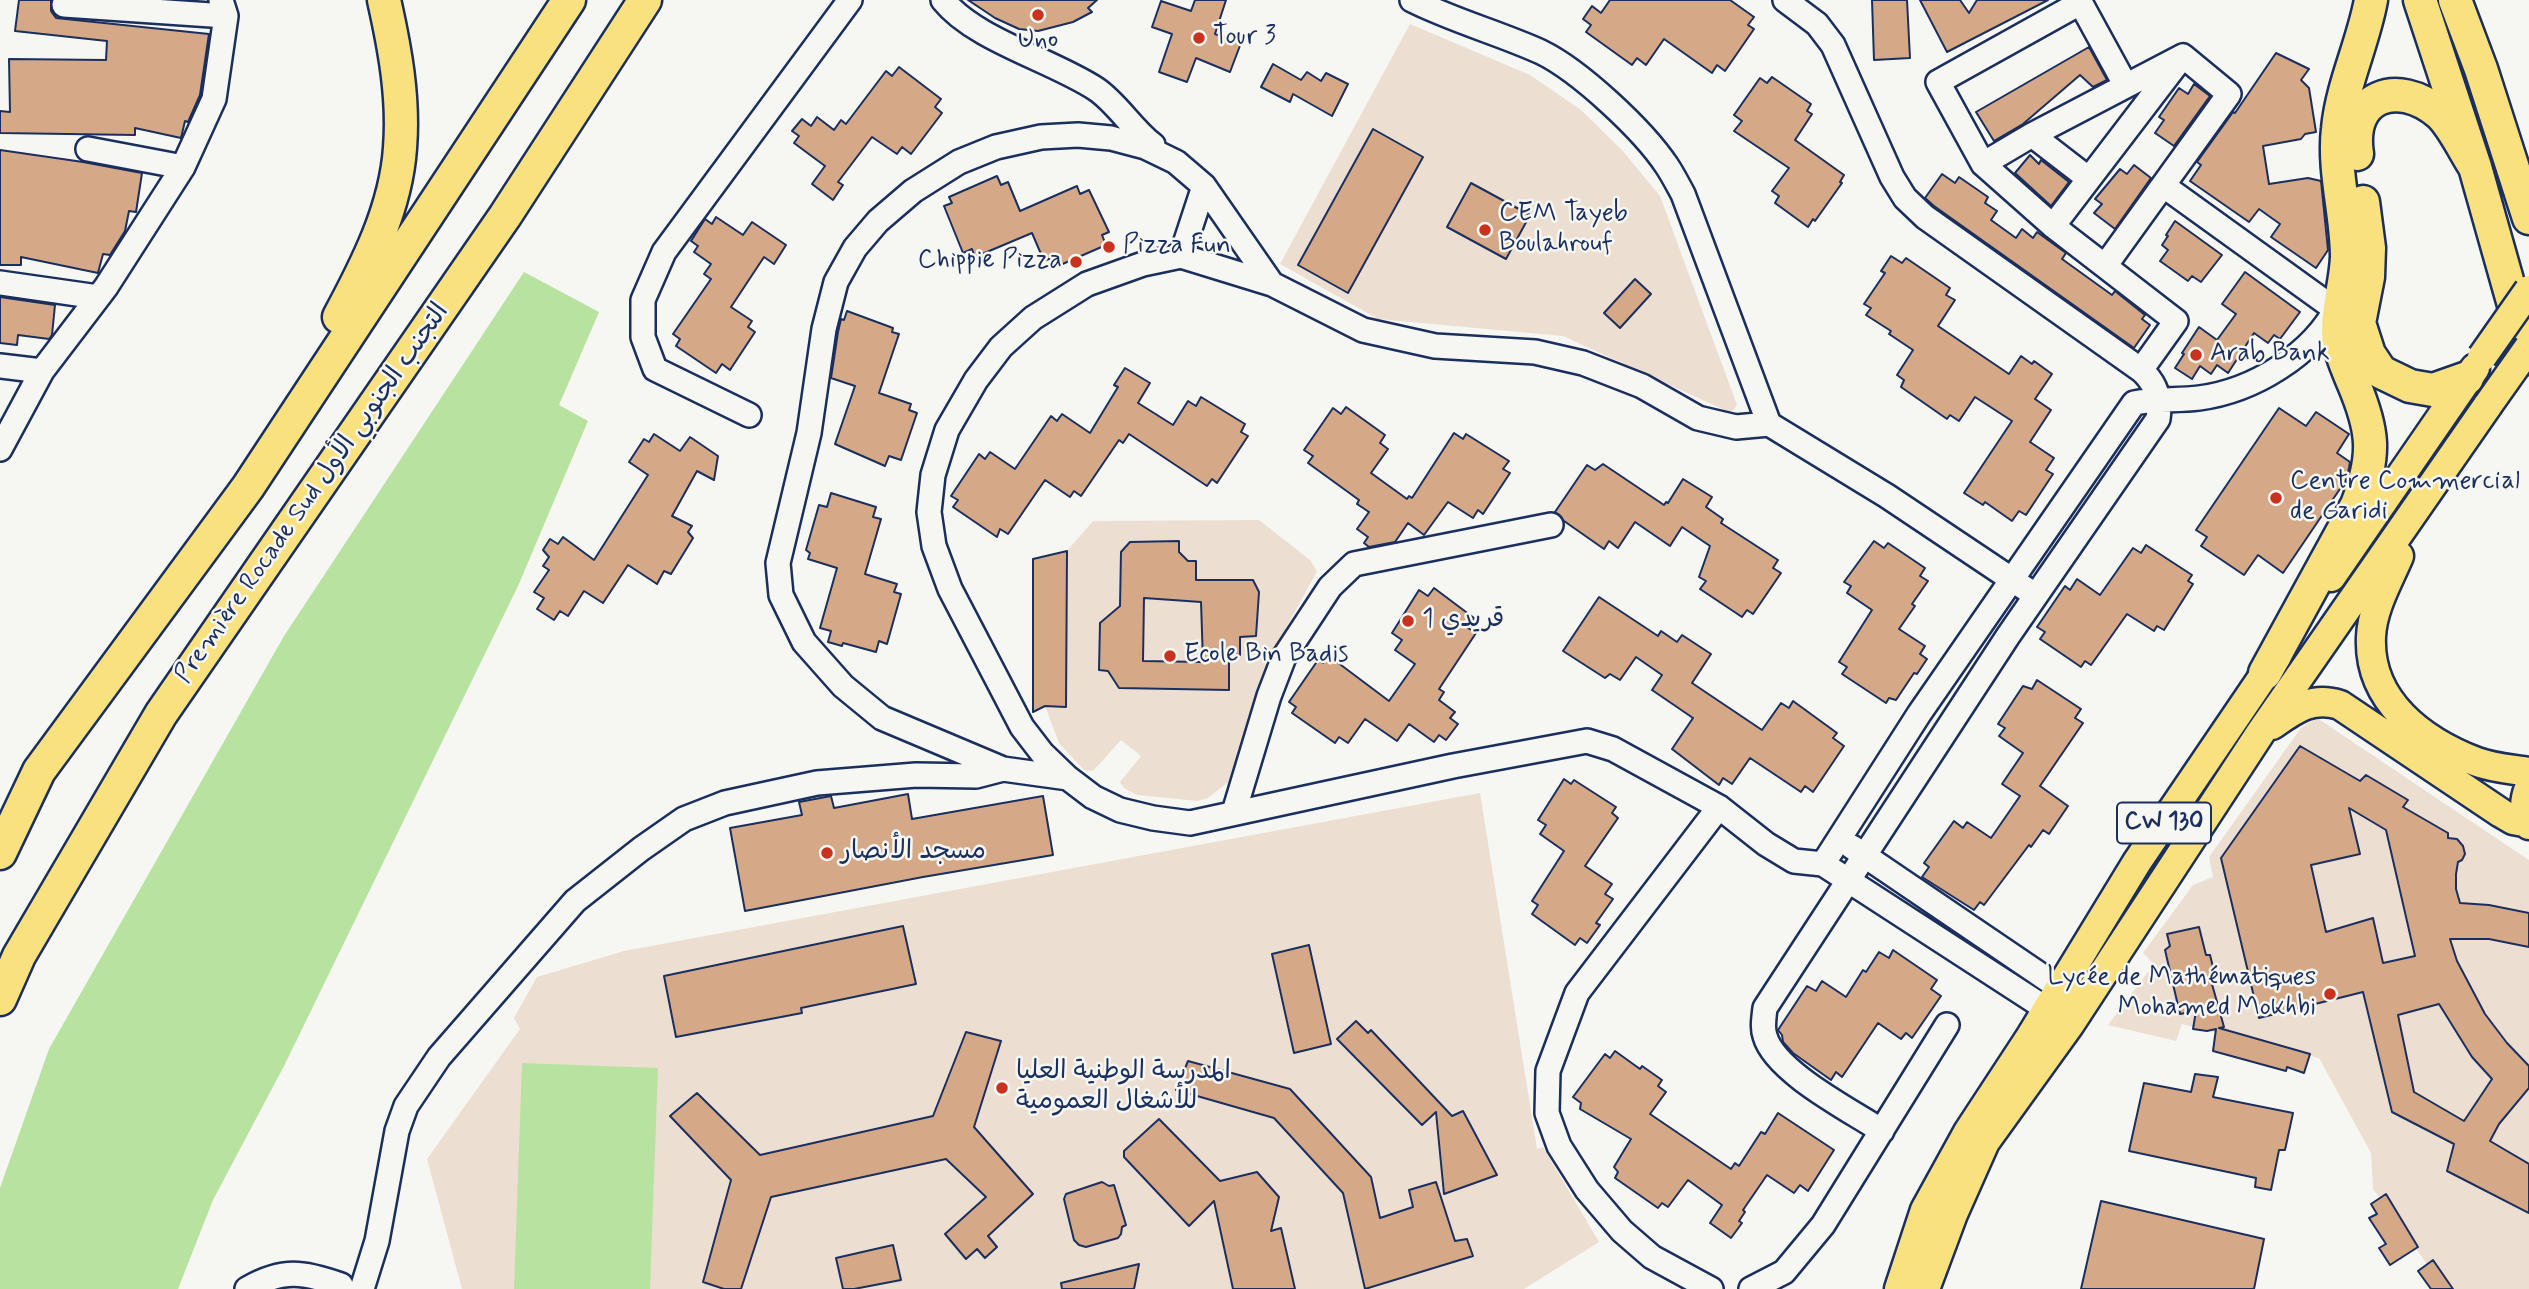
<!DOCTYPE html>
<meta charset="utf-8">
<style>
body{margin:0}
canvas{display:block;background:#f6f6f2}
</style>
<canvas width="2529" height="1289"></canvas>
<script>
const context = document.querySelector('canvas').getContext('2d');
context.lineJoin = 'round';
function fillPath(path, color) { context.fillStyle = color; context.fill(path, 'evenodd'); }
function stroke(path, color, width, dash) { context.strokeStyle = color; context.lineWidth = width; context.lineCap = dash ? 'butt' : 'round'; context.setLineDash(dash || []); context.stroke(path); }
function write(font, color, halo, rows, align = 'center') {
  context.font = font + ' Mynerve,"Playpen Sans Arabic",sans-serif'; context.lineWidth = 5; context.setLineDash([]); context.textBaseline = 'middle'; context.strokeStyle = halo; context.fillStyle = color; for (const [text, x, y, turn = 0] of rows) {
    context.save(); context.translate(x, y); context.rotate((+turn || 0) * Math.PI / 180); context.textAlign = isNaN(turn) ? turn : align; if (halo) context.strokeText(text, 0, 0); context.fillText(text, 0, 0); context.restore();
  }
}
fillPath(new Path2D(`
 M1410,24L1530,75L1581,110L1622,150L1660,196L1737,405L1731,413L1563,336L1378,319L1280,264Z
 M1259,520L1310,560L1317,571L1284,632L1263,680L1232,779L1208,798L1198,801L1137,795L1124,788L1120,782L1141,756L1121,740L1093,771L1084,770L1059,743L1045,706H1066L1067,551L1093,521Z
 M2317,718L2529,860V1289H2445L2373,1189L2371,1153L2319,1058L2182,1024L2176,1041L2108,1025L2154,964L2143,953L2193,885L2213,877L2209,857L2301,728Z
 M1480,793L1537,1149L1543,1147L1599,1242L1524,1289H462L427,1159L520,1029L514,1018L537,977L624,951Z`), '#ecdfd2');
fillPath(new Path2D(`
 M524,272L599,312L559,405L588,421L518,586L285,1064L213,1200L178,1289H0V1188L49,1049L284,636Z
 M522,1063L658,1068L650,1289H514Z`), '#b8e29f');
const building = new Path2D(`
 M19,0H51V11L56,18L209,34L200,95L188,122L185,121L181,138L135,128V135L0,133V111L10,112L9,59L106,60L107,41L15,31Z
 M968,0H1097L1088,8L1092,12L1073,22L1038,31L1019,29L995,18Z
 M1195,0H1226L1215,34L1241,43L1230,72L1196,58L1187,82L1159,72L1172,34L1152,27L1161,1L1191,11Z
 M1610,0H1730L1754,17L1748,25L1754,29L1725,71L1717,65L1712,73L1664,39L1646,65L1637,58L1632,65L1586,32L1591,25L1583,19L1592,6L1601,13Z
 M1872,0H1907L1910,58L1874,60Z
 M1920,0H1960L1969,13L1977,0H2048L1947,52Z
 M2089,47L2107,80L2093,87L2080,75L2023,124L1994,141L1976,112Z
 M2276,53L2309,69L2301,80L2309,88L2316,132L2305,134L2301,139L2263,146L2269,184L2308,178L2321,181L2328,250L2316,268L2271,237L2280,224L2259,209L2249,222L2190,181L2201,165L2197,162L2233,112L2235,113Z
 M1273,64L1301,80L1307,72L1321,81L1326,73L1348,84L1332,116L1293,94L1290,102L1261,87Z
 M899,67L941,99L935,107L942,113L911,154L902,147L897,154L872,137L838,182L843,185L833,200L812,184L825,166L794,143L799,136L792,131L802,119L811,126L817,117L834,130L841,120L846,124L886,71L892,76Z
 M1772,77L1811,104L1807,111L1812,114L1795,140L1844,175L1840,182L1842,183L1815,221L1813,219L1808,227L1775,203L1779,196L1772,191L1789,168L1734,131L1742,121L1734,115L1760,78L1767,83Z
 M2194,84L2210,96L2174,146L2155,133L2164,120L2159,117L2179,88L2188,94Z
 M1373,129L1423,157L1348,293L1298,265Z
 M0,150L83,162L142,173L136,212L129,211L125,231L110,255L103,254L98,273L21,257V265H0Z
 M2030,155L2039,164L2041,160L2069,182L2051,206L2015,173Z
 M2134,165L2151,178L2115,229L2094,213L2102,204L2095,199L2120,169L2127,174Z
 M1942,174L1955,183L1959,177L1988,197L1985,203L1997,211L1991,220L2016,238L2022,229L2033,238L2037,232L2066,253L2062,259L2112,295L2115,291L2145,315L2142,319L2150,325L2134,348L1934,206L1925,198Z
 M997,176L1001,185L1008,182L1020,211L1077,186L1080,194L1089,190L1109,232L1102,235L1106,245L1058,266L1054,257L1044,261L1032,233L975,257L972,249L963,253L944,206L952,203L949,197Z
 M1471,183L1530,215L1506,259L1447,227Z
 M716,217L743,235L752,222L786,245L774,264L764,257L731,307L752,321L748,327L755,332L730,370L722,364L716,373L676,346L680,339L673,334L711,279L704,274L711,264L694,252L698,246L691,241L705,219L712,224Z
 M2175,221L2222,255L2201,282L2192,276L2188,281L2160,261L2168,250L2162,245L2168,236L2166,235Z
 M1891,256L1902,263L1906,258L1950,288L1946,295L1955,300L1938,326L2009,374L2021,356L2032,364L2034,361L2052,374L2035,399L2051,410L2030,442L2054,458L2046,470L2053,474L2026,515L2019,511L2012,521L1985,502L1983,505L1964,493L2012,421L1975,397L1959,421L1950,415L1947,419L1901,387L1904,380L1897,375L1913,350L1889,334L1891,331L1866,315L1871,308L1864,304L1885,273L1881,271Z
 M2245,272L2300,312L2280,339L2274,335L2268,343L2254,333L2228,373L2217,365L2211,374L2200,366L2192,379L2175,368L2184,354L2182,353L2199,327L2217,340L2236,314L2222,304Z
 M1635,279L1651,294L1620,328L1604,313Z
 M0,297L55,305L52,335L49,339L18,335L17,345L0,343Z
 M847,311L893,328L892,332L899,334L879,393L911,404L909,410L917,413L901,460L889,456L885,466L835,444L855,386L831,378L838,332L841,319L844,320Z
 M1125,368L1150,383L1138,403L1173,425L1188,401L1196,406L1201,397L1245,424L1241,432L1248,436L1217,483L1212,479L1207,486L1129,434L1123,443L1119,440L1081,496L1074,491L1070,497L1045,480L1008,534L1000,529L997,537L953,507L958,500L951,496L979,454L985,459L990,452L1015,469L1051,416L1057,421L1062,414L1090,433L1118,387L1114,385Z
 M1346,407L1385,435L1380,443L1388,449L1371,473L1407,499L1409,496L1412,498L1454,433L1463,439L1466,434L1509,461L1503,469L1510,473L1483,514L1478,510L1473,518L1448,502L1424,535L1408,523L1395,542L1369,547L1364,543L1368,537L1357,529L1369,512L1357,504L1359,500L1308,463L1313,456L1304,450L1333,408L1341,414Z
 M2279,408L2306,426L2316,412L2349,434L2337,453L2350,462L2349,468L2346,480L2283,573L2258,555L2244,575L2201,546L2207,537L2196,530Z
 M654,434L680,451L690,437L718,456L714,480L697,471L672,516L692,526L688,532L693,538L671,574L664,571L657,584L628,565L603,603L584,591L568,616L560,611L554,620L537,609L544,598L534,592L549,570L543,566L549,557L543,550L550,539L558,544L563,537L594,560L648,475L629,462L644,439L649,442Z
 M1603,464L1664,505L1666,502L1668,503L1683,479L1712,497L1706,507L1723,519L1721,523L1778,560L1773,568L1781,573L1753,614L1747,610L1742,617L1700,589L1706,581L1699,577L1710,546L1682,527L1670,546L1635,522L1618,548L1609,541L1604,549L1564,521L1555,512L1587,465L1595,470Z
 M831,493L876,507L873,517L881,519L865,574L897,584L894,592L901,594L887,644L879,641L876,652L843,643L842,646L828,642L831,631L820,628L837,568L808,559L810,553L806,550L819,505L827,507Z
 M1179,541V552L1188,561H1196V580H1253L1259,592L1256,636L1240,637V655L1229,654V690L1119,688L1108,671L1099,670L1100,623L1120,606L1121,552L1130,542ZM1144,598L1201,602L1203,662L1143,661Z
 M1874,541L1884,548L1888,543L1925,568L1920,576L1928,581L1912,604L1915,606L1899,629L1925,646L1920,654L1927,659L1917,674L1914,673L1896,700L1889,698L1886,703L1842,674L1847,667L1839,662L1872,610L1847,593L1851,586L1844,582Z
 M2146,545L2192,575L2188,581L2193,584L2164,630L2157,626L2154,631L2127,614L2091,665L2085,661L2081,667L2040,639L2045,632L2037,627L2065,586L2070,590L2077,579L2100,595L2133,548L2141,553Z
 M1067,551L1066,707L1045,706L1033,712V559Z
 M1434,588L1474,618L1468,628L1476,633L1439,689L1444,692L1439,700L1455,712L1450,718L1458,724L1446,740L1439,735L1434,742L1409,724L1397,741L1365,719L1348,743L1339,737L1335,743L1292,713L1296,707L1289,702L1318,660L1323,663L1329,656L1389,701L1415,664L1395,650L1402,640L1392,633L1419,590L1428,596Z
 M1599,597L1658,636L1661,631L1677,642L1682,635L1711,654L1692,683L1762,730L1781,703L1789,708L1793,701L1837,733L1833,738L1844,746L1813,792L1805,786L1801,792L1750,758L1732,784L1723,778L1719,785L1672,749L1693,718L1652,690L1662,675L1636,657L1620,680L1610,674L1605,678L1563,651Z
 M2037,680L2081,709L2075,718L2083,723L2040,786L2068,806L2049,834L2043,830L2031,847L2029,845L1984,905L1980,902L1974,910L1922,877L1929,867L1924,863L1954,821L1963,828L1967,822L1991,838L2020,796L2002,784L2023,753L1999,736L2005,728L1998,724L2023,686L2032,689Z
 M2300,746L2360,781L2366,775L2408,800L2403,807L2448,833V838L2457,839L2463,846L2465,854L2462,860L2458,862L2456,874V889L2460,903L2489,905L2529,913V947L2489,939H2450L2457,961L2485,1014L2507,1043L2529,1066V1088L2499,1124L2490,1141L2529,1164V1213L2447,1171L2454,1144L2392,1112L2363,992L2259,1018L2221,858ZM2349,808L2386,830L2415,956L2383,963L2373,918L2326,932L2311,865L2360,854ZM2439,1004L2472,1057L2492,1079L2464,1121L2414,1092L2398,1015Z
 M1564,779L1571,784L1574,780L1616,807L1612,813L1618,818L1585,866L1612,884L1605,894L1613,899L1596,923L1600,925L1587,943L1580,938L1575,945L1532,914L1538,905L1532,901L1564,851L1540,834L1546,825L1538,820Z
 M908,794L912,819L1043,796L1053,855L923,877L745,911L730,828L802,815L799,802L831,796L834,808Z
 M903,926L916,984L801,1008L802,1013L676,1037L664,976Z
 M2199,927L2206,955H2210L2215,975L2210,977L2224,1027L2219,1028L2310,1054L2304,1073L2287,1067L2286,1071L2213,1051L2216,1029L2207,1031L2193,1029L2196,1011L2180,1014L2165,950L2170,946L2167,934Z
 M1309,945L1331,1044L1294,1053L1272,954Z
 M1893,950L1937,980L1931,989L1941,996L1912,1038L1906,1033L1901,1039L1878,1023L1842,1077L1836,1072L1831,1080L1793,1053L1783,1042L1782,1035L1778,1030L1807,986L1816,991L1822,981L1846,997L1863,970L1866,972L1879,952L1889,958Z
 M1356,1021L1368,1033L1371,1030L1452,1116L1463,1111L1497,1175L1444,1194L1436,1112L1422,1125L1337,1039Z
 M966,1032L1001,1041L974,1127L1033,1194L988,1236L997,1247L985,1258L977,1249L966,1259L945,1234L986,1197L946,1159L771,1197L741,1289H724L703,1282L731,1180L670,1116L697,1093L760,1155L933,1116Z
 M1615,1051L1640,1069L1642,1066L1662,1080L1658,1086L1666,1092L1650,1114L1731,1169L1735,1163L1739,1166L1761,1132L1765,1134L1778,1113L1834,1150L1808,1191L1800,1185L1794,1193L1767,1175L1743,1210L1745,1212L1739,1221L1742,1223L1731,1238L1710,1223L1722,1205L1688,1180L1668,1207L1662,1203L1658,1208L1615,1178L1618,1172L1614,1167L1631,1139L1580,1109L1581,1103L1573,1097L1605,1054L1610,1058Z
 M1188,1061L1290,1089L1371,1177L1380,1218L1413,1207L1409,1190L1436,1182L1455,1241L1467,1239L1473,1256L1365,1289L1343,1193L1274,1118L1176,1090Z
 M2195,1074L2218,1077L2213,1097L2293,1113L2285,1150H2279L2271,1190L2255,1187L2256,1178L2129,1151L2144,1083L2191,1092Z
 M1159,1119L1220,1181L1257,1172L1279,1197L1271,1231L1281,1228L1295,1289H1233L1214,1201L1189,1226L1124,1157V1151Z
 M1102,1182L1109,1186L1114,1185L1126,1225L1122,1227L1121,1234L1118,1238L1086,1247L1079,1245L1074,1240L1064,1199L1066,1194Z
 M2386,1194L2418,1247L2390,1265L2379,1248L2386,1244L2369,1218L2377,1214L2371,1204Z
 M2101,1201L2264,1239L2254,1289H2081Z
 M893,1245L901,1280L854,1289H843L836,1258Z
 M2433,1260L2453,1289H2431L2418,1271Z
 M1139,1264L1134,1289H1062L1061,1283Z`);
fillPath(building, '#d5a987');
stroke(building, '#1b2f5e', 2);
const minor = new Path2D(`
 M943,0C975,40 1052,60 1096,89C1117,103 1132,129 1153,145
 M1412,0C1454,21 1499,33 1541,52C1580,71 1643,130 1667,166C1673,175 1678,185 1683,194L1769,424
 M1785,0L1817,24L1833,45L1892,177L1905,198L1925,217L2141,370C2156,383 2161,399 2158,419L2008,636L1765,1008C1764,1017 1762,1028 1765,1036C1775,1072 1850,1110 1882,1131
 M2079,0L2126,86
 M2080,3L1938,82L1983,164L2053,226L2176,321L2141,370
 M64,5L226,16
 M2032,135L2089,179
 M88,149L183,167
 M1983,164L2032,135L2183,56L2229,94L2105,266
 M2164,186L2336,310
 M2053,226L2179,61
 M1181,256L1204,186
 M0,283L98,297
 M0,366L42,371
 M749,415L655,369L643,337V300L664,252L850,0
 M0,449L42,371L106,287L183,167L214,99L226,16L221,0
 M2035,595L1887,496L1769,424L1736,427L1698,418L1642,386L1583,363L1535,352L1435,346L1363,330L1272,284L1181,256L1143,264L1087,284L1033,318L1001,347L976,380L947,430L933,475L929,512L934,546L950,589L1022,727L1042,753L1068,778L1093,797L1120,810L1153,818L1190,823L1453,766L1587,741L1613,749L1719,807L1766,844L1794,861L1823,864L2062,1019
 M1068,778L1003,769L882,718L843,686L804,642L781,595L778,563L809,433L824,329L836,282L855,248L878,221L913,191L959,162L996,147L1041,137L1078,135L1111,138L1145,147L1176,162L1204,186L1272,284
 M1234,812L1269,696L1284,657L1330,587L1354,564L1551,525
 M1852,847L2073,997
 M1823,864L1919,714L2134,403C2155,398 2177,401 2199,398C2253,391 2313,355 2338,305
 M247,1289C283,1268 304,1272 341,1285
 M362,1289L377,1241L397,1131L406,1106L439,1057L575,901L641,849L684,819L725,803L817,783L916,775L976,776L1003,769
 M1711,1289L1652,1257L1622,1231L1587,1190L1559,1146L1547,1113L1548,1071L1577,993L1719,807
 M1751,1289L1784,1272L1823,1225L1947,1025`);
const major = new Path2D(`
 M2399,556C2388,582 2372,609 2371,637C2368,701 2422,741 2477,762C2493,768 2511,769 2529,772
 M2331,577L2475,368
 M2272,725C2295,709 2312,696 2340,705L2501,813L2513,820L2529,823
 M2529,788C2524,800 2524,813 2529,825
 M1899,1289L1925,1210L1968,1132L2029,1039L2137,862L2277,656
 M1925,1289L1953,1214L1985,1142L2070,1024L2261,732L2488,405`);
const highway = new Path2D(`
 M2420,0L2475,167L2529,358
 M2455,0L2481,69L2529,218
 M2357,154C2348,96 2397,78 2439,113C2452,124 2465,152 2475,167
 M2363,202L2369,248L2368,277L2359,323L2369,354L2381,372L2410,386L2433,390L2467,378
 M339,317C367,265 396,208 400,148C404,98 395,49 384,0
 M2265,673L2357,505C2376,455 2374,431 2353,382C2346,365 2339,350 2338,331C2338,306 2346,282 2347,257C2347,215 2333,171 2338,129C2342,85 2363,44 2371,0
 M0,853L39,771L248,487L569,0
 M0,999L19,956L161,714L505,216L645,0`);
stroke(minor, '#1b2f5e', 28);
stroke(major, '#1b2f5e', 33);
stroke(highway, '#1b2f5e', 37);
stroke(minor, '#f6f6f2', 23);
stroke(major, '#fae180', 28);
stroke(highway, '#fae180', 32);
const majorBridge = new Path2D(`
 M2482,357L2529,290
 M2488,405L2529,347`);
stroke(majorBridge, '#1b2f5e', 33, []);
stroke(majorBridge, '#fae180', 28);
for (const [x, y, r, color] of [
 [1038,15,7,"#c8321e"],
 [1199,38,7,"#c8321e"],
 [1485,230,7,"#c8321e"],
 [1109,247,7,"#c8321e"],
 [1076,262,7,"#c8321e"],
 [2196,355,7,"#c8321e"],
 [2276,498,7,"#c8321e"],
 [1408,621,7,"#c8321e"],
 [1170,656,7,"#c8321e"],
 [827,853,7,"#c8321e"],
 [2330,994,7,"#c8321e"],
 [1002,1088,7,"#c8321e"]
]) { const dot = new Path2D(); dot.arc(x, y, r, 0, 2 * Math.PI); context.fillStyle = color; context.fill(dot); stroke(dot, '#f6f6f2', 2.5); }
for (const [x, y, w] of [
 [2164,823,94]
]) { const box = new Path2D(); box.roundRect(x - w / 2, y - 20.5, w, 41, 5); context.fillStyle = '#f6f6f2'; context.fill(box); stroke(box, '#1b2f5e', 2); }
write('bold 24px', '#1b2f5e', null, [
 ["CW 130",2164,823]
]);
write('26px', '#1b2f5e', '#f6f6f2', [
 ["Tour 3",1213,38],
 ["Uno",1038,42,"center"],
 ["CEM Tayeb",1499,215],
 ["Boulahrouf",1499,245],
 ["Pizza Fun",1123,247],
 ["Chippie Pizza",1062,262,"right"],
 ["Arab Bank",2210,355],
 ["Centre Commercial",2290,483],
 ["de Garidi",2290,513],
 ["قريدي 1",1422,621],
 ["Ecole Bin Badis",1184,656],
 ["مسجد الأنصار",841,853],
 ["Lycée de Mathématiques",2316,979,"right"],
 ["Mohamed Mokhbi",2316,1009,"right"],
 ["المدرسة الوطنية العليا",1016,1073],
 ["للأشغال العمومية",1016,1103]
], 'left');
write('26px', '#1b2f5e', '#f6f6f2', [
 ["Première Rocade Sud التجنب الجنوبي الأول",313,494,-55]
]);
</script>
